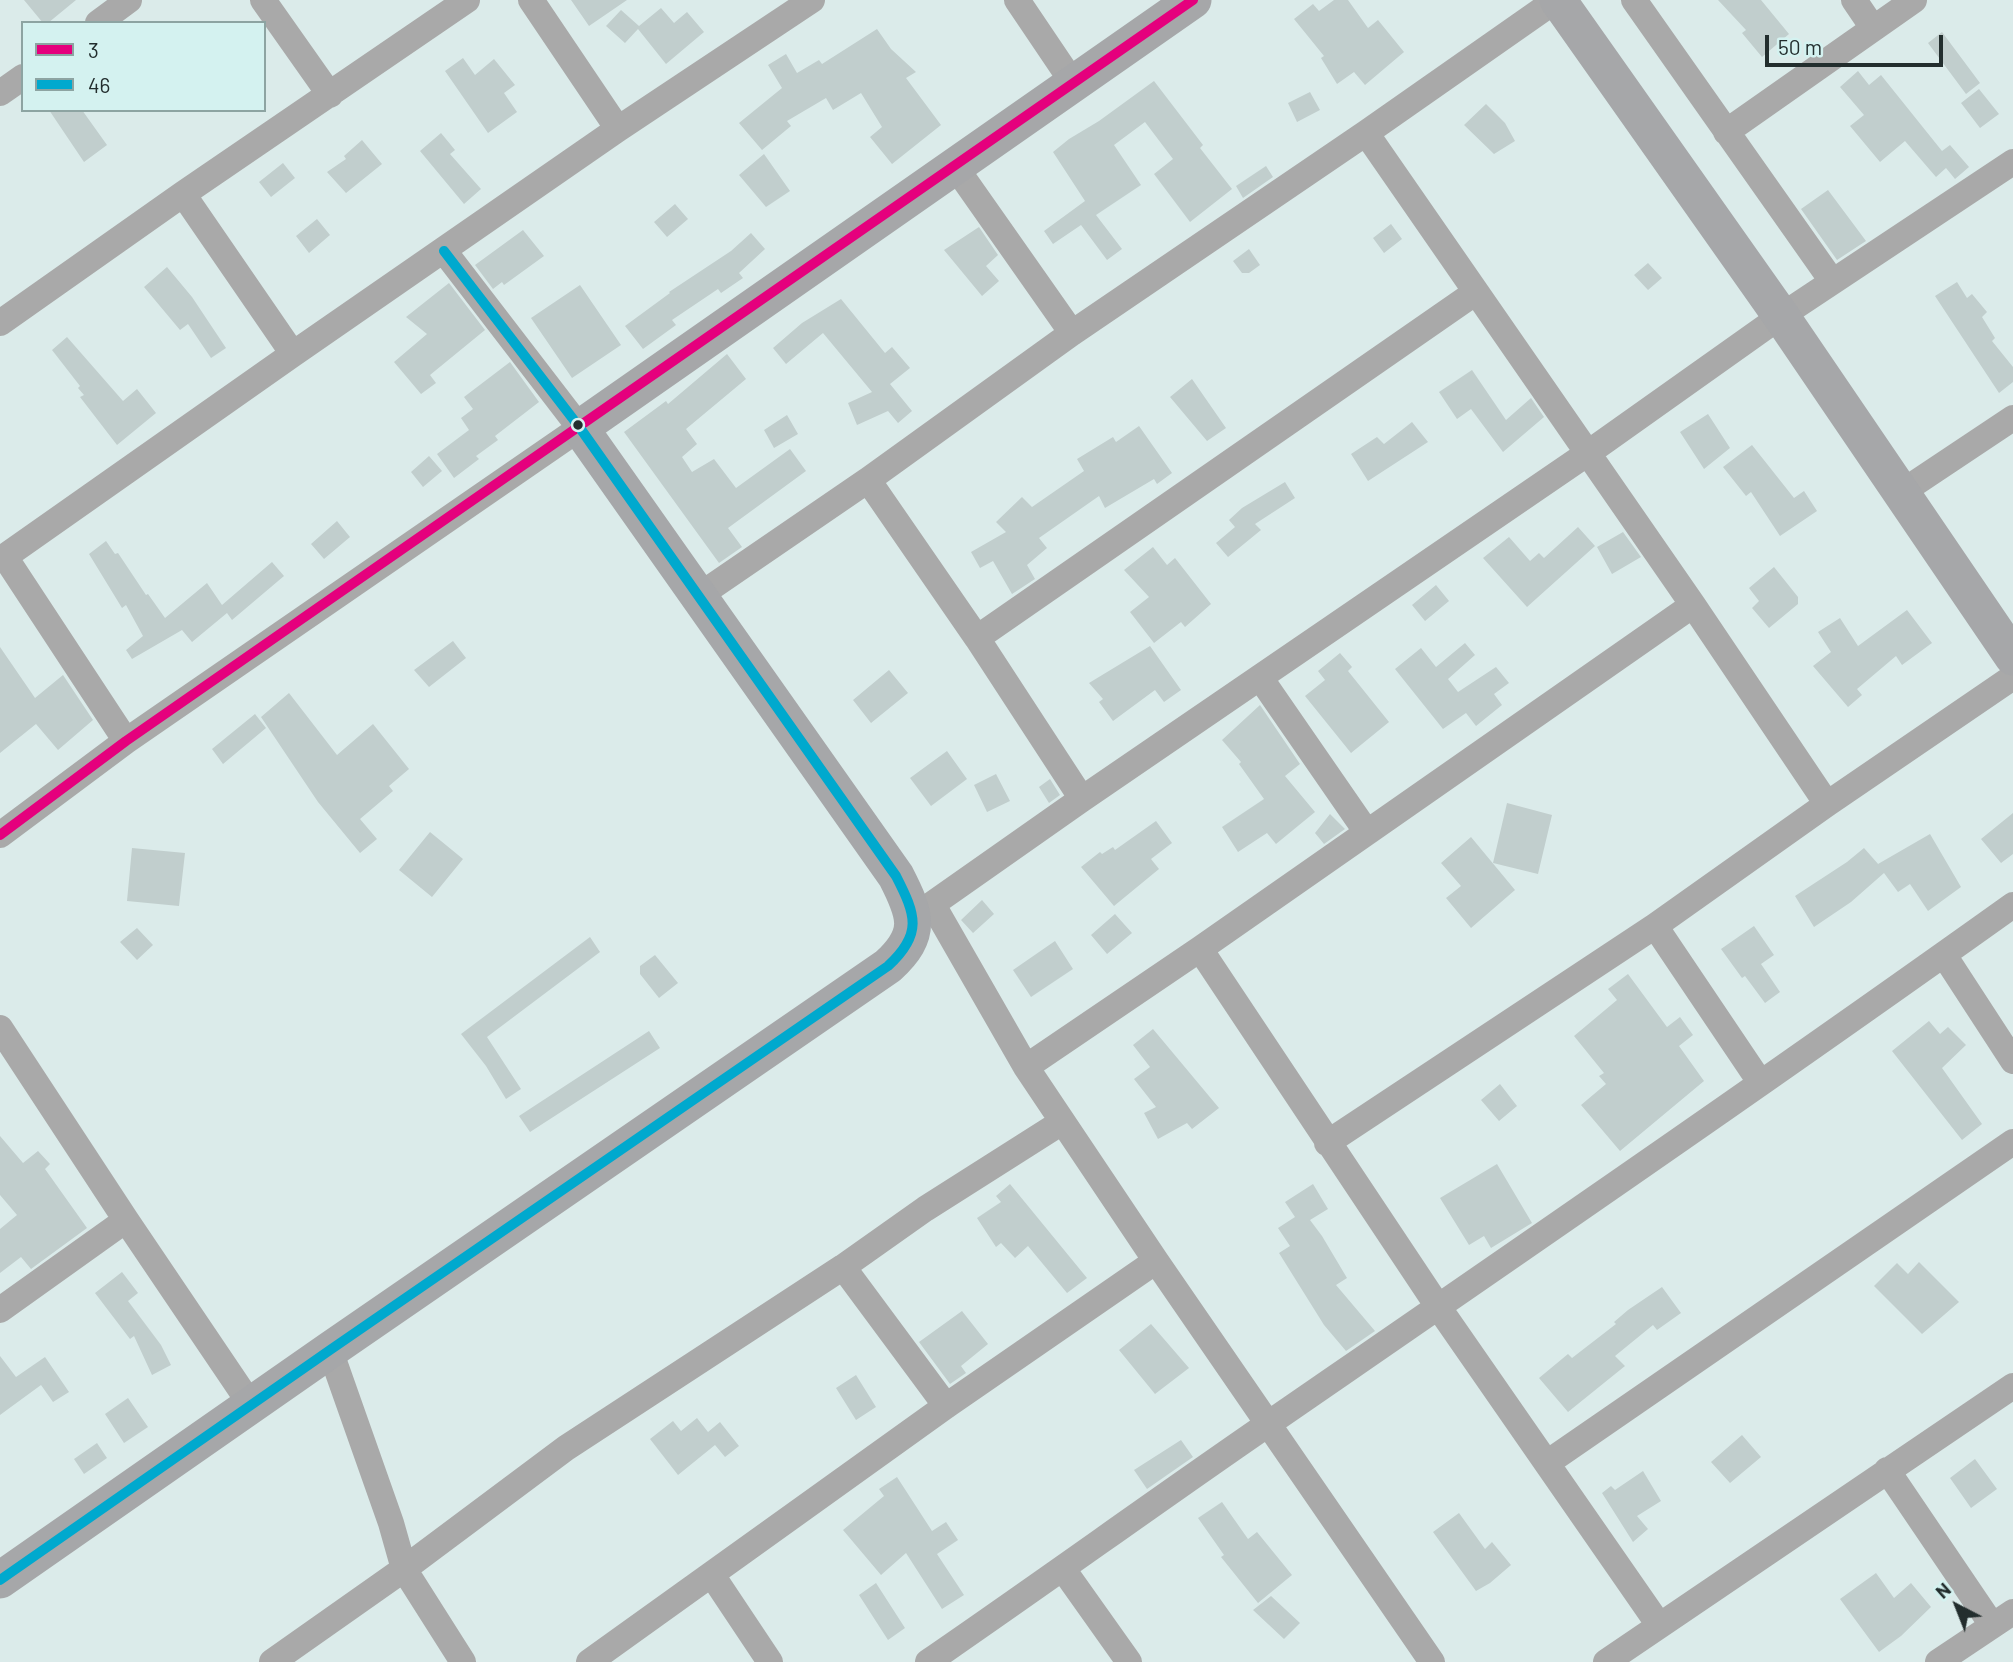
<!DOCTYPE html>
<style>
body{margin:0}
#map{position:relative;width:2013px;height:1662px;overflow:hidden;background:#dbebea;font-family:Barlow,sans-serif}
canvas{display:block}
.legend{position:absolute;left:21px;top:21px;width:245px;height:91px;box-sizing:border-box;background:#d4f2f0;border:2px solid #8da4a2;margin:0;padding:9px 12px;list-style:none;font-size:21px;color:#232e2e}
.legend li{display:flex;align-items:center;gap:14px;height:35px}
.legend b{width:35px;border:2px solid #8da4a2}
.north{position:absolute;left:1922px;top:1571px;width:70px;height:70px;-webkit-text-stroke:5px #d4f2f0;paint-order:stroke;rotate:318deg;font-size:19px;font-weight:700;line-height:28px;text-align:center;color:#232e2e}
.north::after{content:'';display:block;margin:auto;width:24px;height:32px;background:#232e2e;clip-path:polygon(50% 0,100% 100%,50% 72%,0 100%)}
.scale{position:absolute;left:1765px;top:35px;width:178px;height:32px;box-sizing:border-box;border:4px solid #232e2e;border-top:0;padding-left:9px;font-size:21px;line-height:24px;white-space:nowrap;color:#232e2e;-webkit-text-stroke:5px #d4f2f0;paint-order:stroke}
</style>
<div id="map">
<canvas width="2013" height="1662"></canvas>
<ul class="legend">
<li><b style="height:9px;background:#e5007d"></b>3</li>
<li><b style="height:9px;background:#00a9ce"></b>46</li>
</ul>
<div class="north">N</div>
<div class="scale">50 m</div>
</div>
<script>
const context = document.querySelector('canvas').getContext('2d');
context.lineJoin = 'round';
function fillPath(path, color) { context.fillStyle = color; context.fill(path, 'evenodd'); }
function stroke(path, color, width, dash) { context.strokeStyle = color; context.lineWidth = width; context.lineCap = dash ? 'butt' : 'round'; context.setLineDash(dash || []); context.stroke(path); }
fillPath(new Path2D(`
 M24,0H76L48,23H43Z
 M571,0H627L589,26Z
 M1334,0H1348L1368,28L1378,20L1404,52L1365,85L1354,72L1337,84L1321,58L1324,56L1294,19L1313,4L1319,11Z
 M1718,0H1761L1789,34L1762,57L1742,33L1746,30Z
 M661,8L674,23L687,12L704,32L666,64L638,29L625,43L606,26L621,10L639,26Z
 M877,29L891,49L916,72L906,78L941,125L892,164L870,137L882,127L861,93L833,110L826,98L787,121L791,126L762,150L739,123L782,88L768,65L786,54L797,73L819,60L822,64Z
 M1942,32L1980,83L1966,94L1928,43Z
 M463,58L475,75L494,59L515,85L504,93L517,112L488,133L445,71Z
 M1858,71L1869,85L1881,75L1942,151L1950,145L1969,167L1955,179L1946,168L1936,177L1905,141L1880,162L1850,126L1864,115L1840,87Z
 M1154,81L1203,145L1200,148L1232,189L1190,222L1154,174L1173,159L1145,122L1114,145L1141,185L1096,215L1122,249L1107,260L1081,225L1053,244L1044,231L1085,201L1053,152L1069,139L1099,121Z
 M1979,89L1999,114L1980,128L1961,103Z
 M1310,92L1320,110L1297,122L1288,103Z
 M1486,104L1505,123L1515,141L1494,154L1464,125Z
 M49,110H82L107,145L84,162Z
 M441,133L455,150L450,154L481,189L464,204L420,151Z
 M362,140L382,164L346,193L327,172L346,159L344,156Z
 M764,154L790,191L766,207L739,175Z
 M283,163L295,178L271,197L259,182Z
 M1266,166L1273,177L1243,198L1236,186Z
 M1828,190L1866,241L1837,260L1801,209Z
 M675,204L688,219L667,237L654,222Z
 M317,219L330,235L309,253L296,236Z
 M1391,224L1402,239L1384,253L1373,238Z
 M979,227L998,255L986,266L999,281L982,296L944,250Z
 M523,230L544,256L504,285L502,282L493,289L475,265Z
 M751,233L765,249L739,273L743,278L721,293L718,289L672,320L676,325L643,349L625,326L670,293L669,292L731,251Z
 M1249,249L1260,265L1249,273H1242L1233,261Z
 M1648,263L1662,278L1648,290L1634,275Z
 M167,267L192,297L226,348L211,358L188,324L180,330L144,287Z
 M1957,282L1967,298L1972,294L1987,312L1982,317L1995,338L1992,341L2013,367V382L1999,393L1935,296Z
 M449,283L485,330L430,375L436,383L421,394L394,362L427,334L406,317Z
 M580,285L621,345L572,378L531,318Z
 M841,299L885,353L892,347L910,368L890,384L912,411L898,423L888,411L857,425L848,403L872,392L823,333L786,364L773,348L802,323Z
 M67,337L123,401L137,389L156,413L117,445L80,397L84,395L78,388L80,386L52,350Z
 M727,354L746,379L686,429L697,444L682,457L692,472L714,459L736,488L790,449L806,471L728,528L742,547L719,563L624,432L666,401L668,404Z
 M510,362L539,402L495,436L498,440L476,456L479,459L454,478L437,454L469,430L461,418L473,409L464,397Z
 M1472,370L1506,420L1531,398L1544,417L1503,452L1471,409L1457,419L1439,392Z
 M1192,379L1226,428L1207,441L1170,397Z
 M1708,414L1730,448L1704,469L1680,432Z
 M787,415L798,434L774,448L764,430Z
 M1412,422L1428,442L1368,481L1351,454L1377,437L1384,444Z
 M1139,426L1172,473L1157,484L1154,479L1105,508L1099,496L1039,538L1047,548L1027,565L1035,579L1012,594L993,561L980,568L971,552L1006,532L996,522L1022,497L1032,507L1084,471L1077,459L1113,437L1116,442Z
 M1752,445L1794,498L1804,491L1817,511L1780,536L1751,492L1746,496L1723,467Z
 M429,456L442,471L423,487L411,472Z
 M1285,482L1295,498L1255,524L1261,530L1228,557L1216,543L1235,527L1229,520L1242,508Z
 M337,521L350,537L324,559L311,544Z
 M1578,527L1595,546L1527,607L1483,558L1509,537L1530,561L1539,553L1544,558Z
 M1623,532L1641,557L1612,574L1597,547Z
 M106,541L115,554L118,553L146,595L148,594L165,618L207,583L222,605L272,562L284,576L232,620L227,613L192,642L182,630L132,659L126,650L143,636L126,605L122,608L89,554Z
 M1153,547L1167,565L1175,558L1211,604L1185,627L1181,622L1154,643L1130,612L1149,597L1124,570Z
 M1774,567L1798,597V604L1769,628L1752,608L1759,601L1749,588Z
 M1436,585L1449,601L1425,621L1412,605Z
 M1907,610L1932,643L1902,665L1896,656L1857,689L1862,695L1848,707L1813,666L1831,652L1818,632L1840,618L1858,646Z
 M453,641L466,658L429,687L414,670Z
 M1465,643L1475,655L1448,679L1458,692L1496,667L1509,683L1494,694L1502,705L1476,726L1466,713L1443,729L1395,669L1421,648L1436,667Z
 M1150,646L1181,690L1164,702L1155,690L1113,721L1099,702L1103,699L1089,683Z
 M0,647L35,698L63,675L93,720L58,750L36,724L0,753Z
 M1340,653L1352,667L1348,671L1389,722L1351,753L1305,696L1325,680L1318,671Z
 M889,670L908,693L871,723L853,700Z
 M289,693L337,755L373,724L409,769L389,786L393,791L360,819L377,839L360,853L318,802L261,717Z
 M1260,705L1300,764L1285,776L1315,812L1276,844L1267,833L1238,852L1222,827L1264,799L1239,764L1241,762L1222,740Z
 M255,714L266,728L223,764L212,749Z
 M947,751L967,779L931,806L910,778Z
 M996,774L1010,801L987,812L974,785Z
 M1050,779L1060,795L1049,803L1039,787Z
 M1507,803L1552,815L1538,874L1493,863Z
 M2013,813V854L2001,863L1981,839Z
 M1330,814L1345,829L1324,844L1315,833Z
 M1156,821L1172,843L1151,859L1159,869L1114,906L1081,867L1100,852L1102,854L1113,847L1115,850Z
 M430,832L463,859L432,897L399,870Z
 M1930,834L1961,887L1928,911L1910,884L1898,892L1884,873L1851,902L1814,927L1795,896L1847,862L1864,848L1879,865L1878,864Z
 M1471,837L1515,890L1471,928L1446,898L1461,886L1441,863Z
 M132,848L185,853L179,906L127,901Z
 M982,900L994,914L973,933L961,920Z
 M1115,914L1132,933L1107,954L1091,935Z
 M1754,926L1774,955L1761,964L1780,992L1765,1003L1745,976L1742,978L1721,949Z
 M137,928L153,945L137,960L120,942Z
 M590,937L600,952L487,1037L521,1089L506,1099L486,1066L461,1034Z
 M1055,941L1073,969L1031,997L1013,970Z
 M655,955L678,983L659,998L640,974V966Z
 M1628,974L1667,1027L1680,1017L1693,1035L1679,1046L1704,1081L1620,1151L1581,1105L1606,1084L1599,1076L1604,1073L1574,1036L1617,1000L1608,989Z
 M1929,1021L1940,1034L1948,1027L1966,1045L1942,1068L1982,1124L1962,1140L1892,1051Z
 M1153,1029L1219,1108L1192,1129L1187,1123L1158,1139L1144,1113L1156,1107L1134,1079L1150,1067L1133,1045Z
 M649,1031L660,1048L530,1132L519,1116Z
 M1500,1084L1517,1106L1499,1121L1481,1100Z
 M0,1136L23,1163L38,1151L50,1164L45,1169L87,1228L31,1269L21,1257L0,1273V1229L17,1215L0,1195Z
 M1497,1164L1532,1223L1491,1248L1484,1236L1469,1245L1440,1198Z
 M1010,1184L1087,1278L1067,1293L1028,1246L1015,1258L1001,1243L996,1247L977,1218L1001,1202L996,1196Z
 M1313,1184L1328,1209L1310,1220L1322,1236L1347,1278L1336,1285L1375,1331L1346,1351L1324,1325L1279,1253L1290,1246L1278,1228L1295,1217L1285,1202Z
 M1919,1262L1959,1302L1922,1334L1874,1286L1897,1263L1908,1274Z
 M122,1272L138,1293L128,1301L161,1345L171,1365L152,1375L134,1336L130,1339L95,1293Z
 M1662,1287L1681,1313L1657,1330L1653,1325L1615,1356L1625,1366L1568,1412L1539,1378L1568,1354L1572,1358L1616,1324L1614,1322L1628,1310Z
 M962,1311L988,1344L961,1366L966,1373L950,1384L919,1342Z
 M1151,1324L1189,1368L1155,1394L1119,1350Z
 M0,1356L16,1377L45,1357L69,1392L53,1402L41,1385L0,1415Z
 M856,1375L876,1407L856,1420L836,1388Z
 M128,1398L148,1427L124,1443L105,1414Z
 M697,1418L708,1432L720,1422L739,1446L725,1457L715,1445L678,1475L650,1439L673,1421L681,1431Z
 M1742,1435L1761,1457L1730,1483L1711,1462Z
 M1181,1440L1193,1457L1147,1489L1134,1470Z
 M97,1443L107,1458L84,1474L74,1459Z
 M1975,1459L1997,1489L1971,1508L1950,1478Z
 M1643,1471L1661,1501L1637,1516L1648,1529L1633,1542L1602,1493L1611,1486L1615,1490Z
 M897,1477L932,1531L946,1522L958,1540L937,1554L964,1595L942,1609L906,1553L881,1575L843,1530L884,1496L879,1489Z
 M1222,1502L1248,1539L1257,1532L1292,1575L1258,1603L1221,1557L1224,1555L1198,1518Z
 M1459,1513L1485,1549L1492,1542L1511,1565L1490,1583L1476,1591L1433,1532Z
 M1876,1573L1894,1598L1911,1583L1931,1607L1901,1636L1879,1652L1840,1599Z
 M876,1583L905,1628L888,1640L859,1595Z
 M1271,1596L1300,1623L1284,1639L1253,1610Z`), '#c1cecd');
stroke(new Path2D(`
 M263,0L330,95
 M531,0L618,129
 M1017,0L1073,83
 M1634,0L1832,281
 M1854,0L1873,28
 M98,23L129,0
 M0,93L23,77
 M1726,132L1914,0
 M1366,133L1693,605L1827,804
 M954,165L1072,333
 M183,194L293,354
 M0,323L183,194L467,0
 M868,480L977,638L1082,799
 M1902,492L2013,418
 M5,557L126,741
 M0,560L293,354L618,129L812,0
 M700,595L868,480L1072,333L1366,133L1556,0
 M977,638L1476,292
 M1261,679L1366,831
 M0,835L126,741L580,428L444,251
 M933,905L1026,1067L1156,1261L1432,1662
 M914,917L1082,799L1588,453L1781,316L2013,162
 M1655,926L1760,1082
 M1200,949L1439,1308L1659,1625
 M1944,955L2013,1061
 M0,1028L126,1220L251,1405
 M1026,1067L1200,949L1693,605
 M1327,1143L1655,926L1827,804L2013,677
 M843,1267L946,1406
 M0,1310L126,1220
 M330,1350L391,1523L404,1569L463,1662
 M1547,1463L2013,1142
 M1887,1470L1992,1625
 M1063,1569L1129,1662
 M712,1575L770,1662
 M272,1662L404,1569L566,1448L843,1267L925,1209L1062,1122
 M589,1662L946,1406L1156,1261
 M928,1662C1043,1583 1156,1501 1271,1422C1519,1251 1768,1080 2013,905
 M1606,1662L2013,1386
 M1938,1662L2013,1612`), '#a9a9a9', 26);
stroke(new Path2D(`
 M1558,0L1781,316L2013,657
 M0,1580L330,1350L888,966C923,934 916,915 896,876L580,428L1193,0`), '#a6a7a9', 37);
stroke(new Path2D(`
 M0,835L126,741L1193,0`), '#e5007d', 10);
stroke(new Path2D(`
 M0,1580L330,1350L888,966C923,934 916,915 896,876L580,428L444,251`), '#00a9ce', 10);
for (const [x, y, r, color] of [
 [578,425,6,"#232e2e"]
]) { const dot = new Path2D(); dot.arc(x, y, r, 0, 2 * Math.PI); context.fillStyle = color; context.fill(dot); stroke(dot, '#d4f2f0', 2.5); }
</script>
